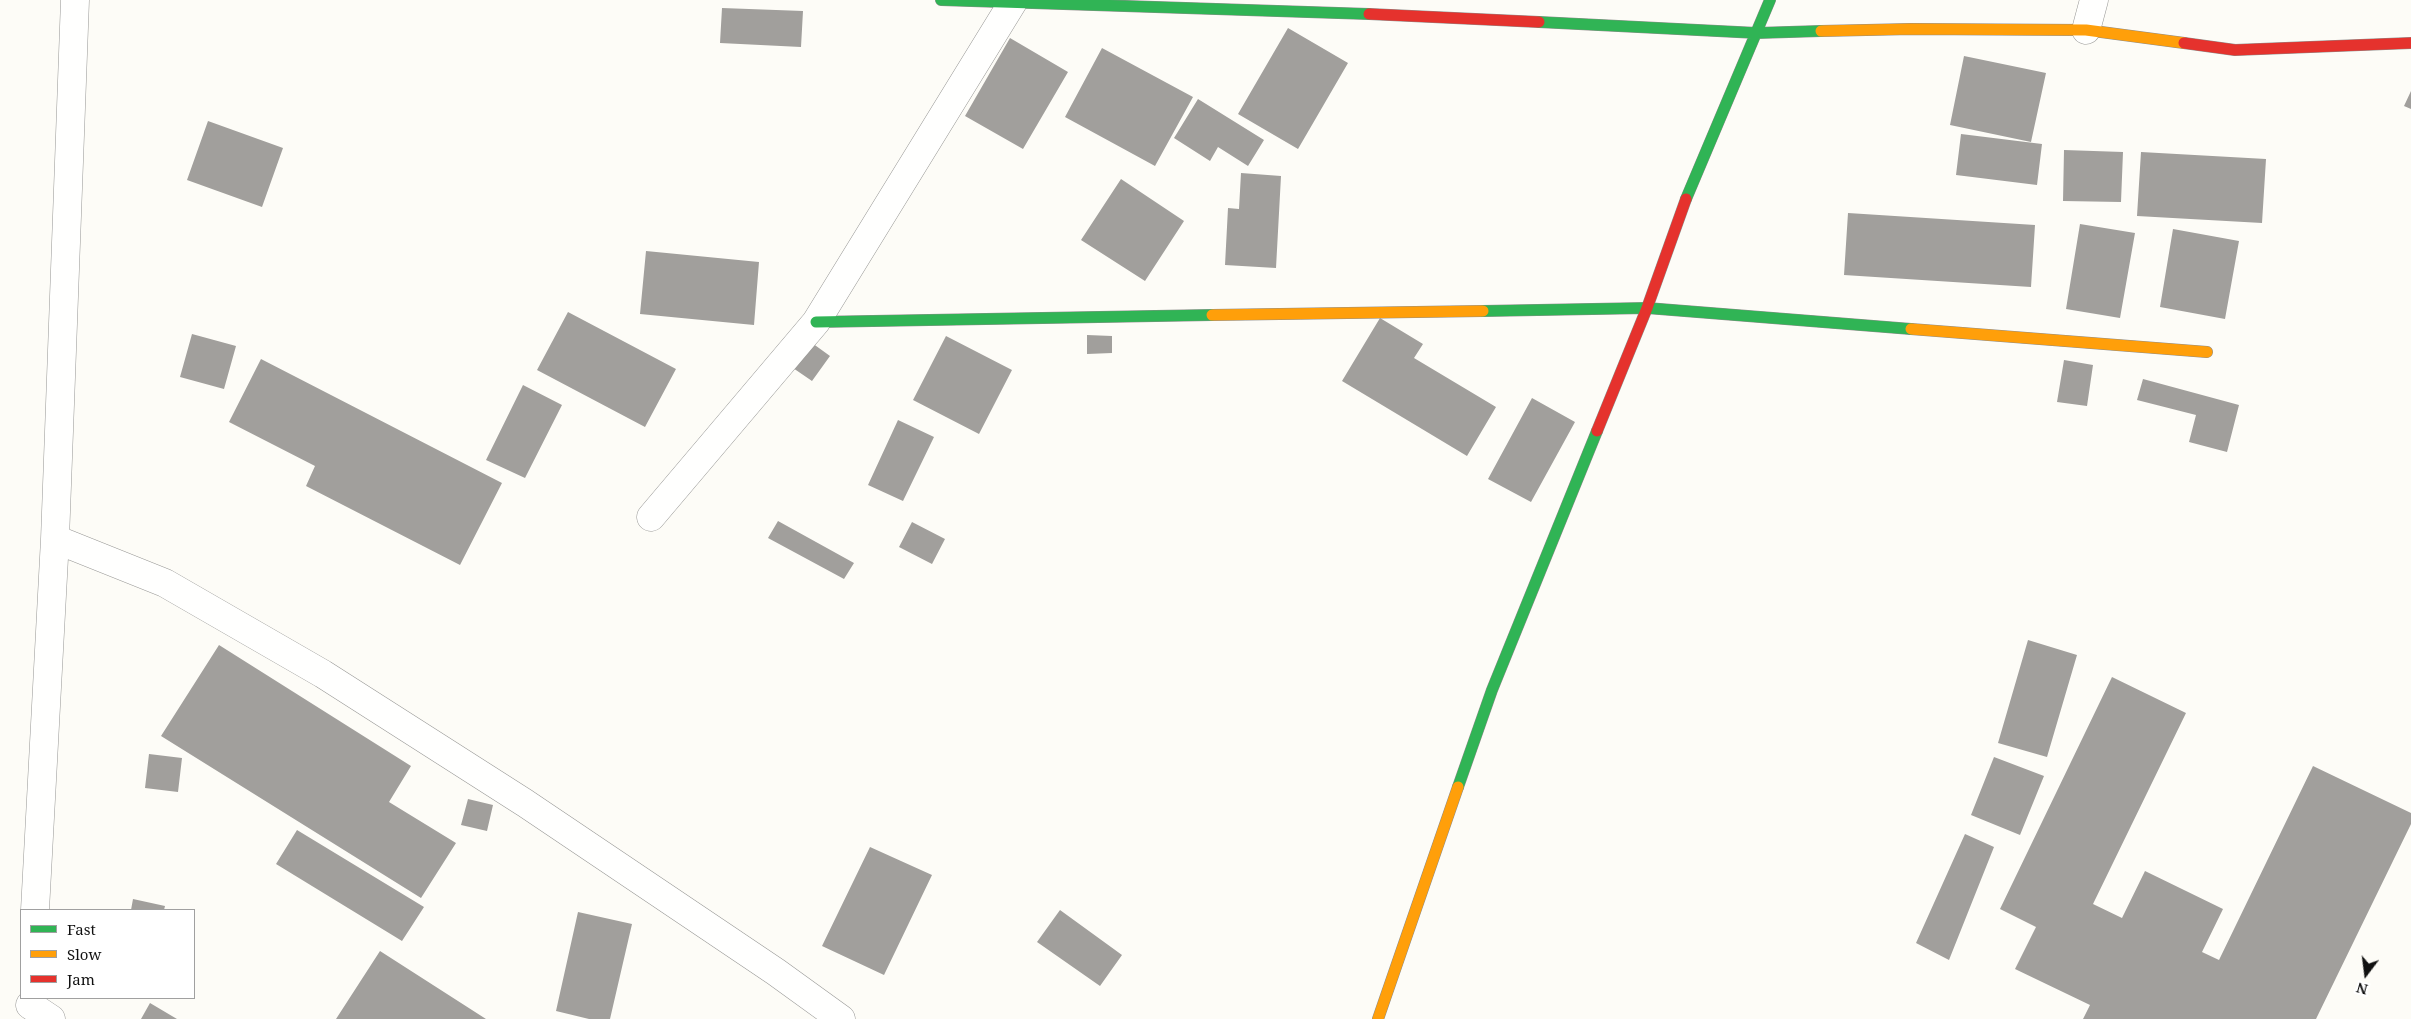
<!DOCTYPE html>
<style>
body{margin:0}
#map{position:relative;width:2411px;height:1019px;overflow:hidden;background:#fdfcf7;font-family:"Noto Serif",serif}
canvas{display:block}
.legend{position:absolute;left:20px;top:909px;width:175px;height:90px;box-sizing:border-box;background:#fff;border:1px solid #a0a0a0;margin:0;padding:6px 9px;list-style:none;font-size:15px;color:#111}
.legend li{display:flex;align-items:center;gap:10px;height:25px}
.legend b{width:25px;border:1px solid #a0a0a0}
.north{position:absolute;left:2341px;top:949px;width:50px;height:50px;-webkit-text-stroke:4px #fff;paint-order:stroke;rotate:195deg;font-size:14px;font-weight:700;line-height:20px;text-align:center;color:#111}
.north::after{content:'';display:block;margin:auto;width:18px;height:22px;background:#111;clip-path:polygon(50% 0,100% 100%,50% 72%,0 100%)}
</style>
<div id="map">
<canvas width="2411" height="1019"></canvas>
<ul class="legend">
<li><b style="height:6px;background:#30b455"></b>Fast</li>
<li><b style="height:6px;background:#ff9f0a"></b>Slow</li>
<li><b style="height:6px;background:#e5322d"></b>Jam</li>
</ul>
<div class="north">N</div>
</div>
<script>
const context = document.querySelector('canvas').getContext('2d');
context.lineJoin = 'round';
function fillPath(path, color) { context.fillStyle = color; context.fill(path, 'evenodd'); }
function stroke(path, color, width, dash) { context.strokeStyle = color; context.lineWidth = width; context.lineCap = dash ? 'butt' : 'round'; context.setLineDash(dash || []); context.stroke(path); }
fillPath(new Path2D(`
 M722,8L803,11L801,47L720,43Z
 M1288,28L1348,63L1298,149L1238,114Z
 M1010,38L1068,72L1023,149L965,116Z
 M1102,48L1193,97L1155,166L1065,117Z
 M1964,56L2046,73L2031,142L1950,125Z
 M2411,91V109L2404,106Z
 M1198,99L1264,140L1248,166L1218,147L1210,161L1174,138Z
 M208,121L283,148L262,207L187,180Z
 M1961,134L2042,144L2037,185L1956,175Z
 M2064,150L2123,152L2121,202L2063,201Z
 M2141,152L2266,159L2262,223L2137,216Z
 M1241,173L1281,176L1276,268L1225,265L1228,208L1239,209Z
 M1121,179L1184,221L1145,281L1081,240Z
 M1848,213L2035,225L2031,287L1844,275Z
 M2080,224L2135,233L2120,318L2066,309Z
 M2173,229L2239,241L2225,319L2160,307Z
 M646,251L759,262L754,325L640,314Z
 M568,312L676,369L645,427L537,370Z
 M1380,318L1423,344L1414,358L1496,407L1467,456L1342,381Z
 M192,334L236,346L224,389L180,377Z
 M1087,335L1112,336V353L1087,354Z
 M946,336L1012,370L979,434L913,400Z
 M812,343L830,356L812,381L793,368Z
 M261,359L502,483L460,565L306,486L315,466L229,422Z
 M2064,360L2093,365L2087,406L2057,402Z
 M2143,379L2239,405L2227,452L2189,442L2196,415L2137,400Z
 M523,385L562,405L525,478L486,460Z
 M1532,398L1575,422L1531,502L1488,479Z
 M898,420L934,437L903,501L868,485Z
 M778,521L854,563L844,579L768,538Z
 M912,522L945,539L932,564L899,547Z
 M2028,640L2077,655L2047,757L1998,743Z
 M219,645L411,766L389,802L456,843L421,898L161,736Z
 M2112,677L2186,713L2093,904L2122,918L2145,871L2223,909L2202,952L2219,960L2313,766L2411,813V824L2316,1019H2083L2090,1005L2015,969L2036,927L2000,909Z
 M149,754L182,758L178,792L145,788Z
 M1994,757L2044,776L2020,835L1971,815Z
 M468,799L493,805L487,831L461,825Z
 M297,830L424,907L402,941L276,864Z
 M1965,834L1994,847L1949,960L1916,943Z
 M870,847L932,875L884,975L822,946Z
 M133,899L165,906L164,910H131Z
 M1060,910L1122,955L1100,986L1037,942Z
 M578,912L632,924L610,1019H589L556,1011Z
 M380,951L486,1019H336Z
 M150,1003L177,1019H141Z`), '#a19f9c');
const street = new Path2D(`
 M2086,30L2094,0
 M651,517L816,322L1013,2
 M55,539L165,583L323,674L525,803L776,972L841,1019
 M35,910L55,539L75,0
 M30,1005L51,1019`);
const fast = new Path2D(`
 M941,0L1369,14
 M1539,22L1757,33L1821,31
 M1686,199L1770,0
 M1483,311L1647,308L1911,329
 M816,322L1212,315
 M1458,787L1492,690L1597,431`);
const slow = new Path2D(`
 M1821,31L1911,29L2086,30L2184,43
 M1212,315L1483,311
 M1911,329L2207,352
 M1378,1019L1458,787`);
const jam = new Path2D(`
 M1369,14L1539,22
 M2184,43L2235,50L2411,43
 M1597,431L1647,308L1686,199`);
stroke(street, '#979795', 29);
stroke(fast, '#8e8d8b', 12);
stroke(slow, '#8e8d8b', 12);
stroke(jam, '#8e8d8b', 12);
stroke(street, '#fffffe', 28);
stroke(fast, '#30b455', 11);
stroke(slow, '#ff9f0a', 11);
stroke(jam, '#e5322d', 11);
</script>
